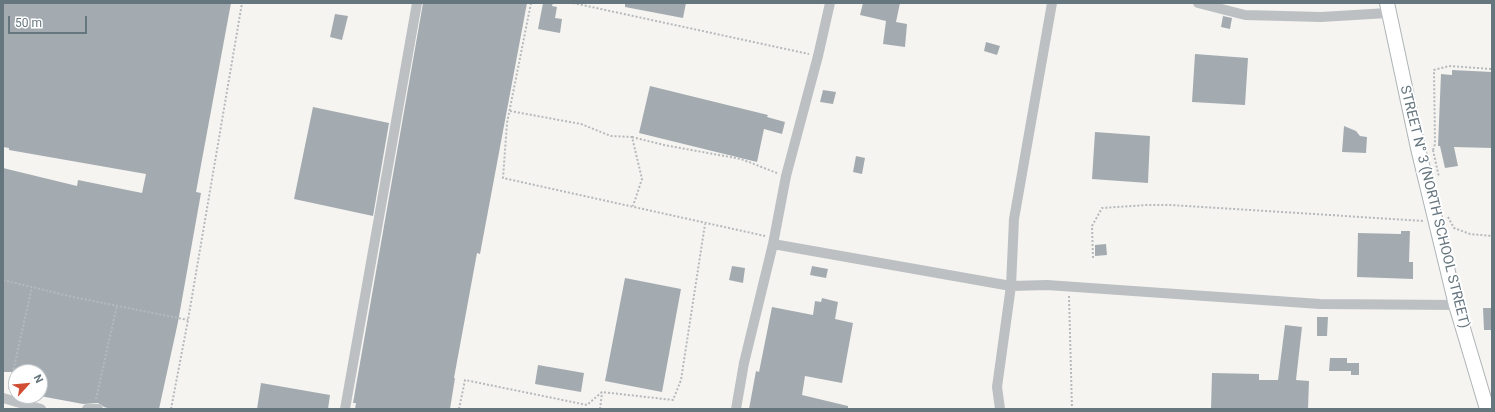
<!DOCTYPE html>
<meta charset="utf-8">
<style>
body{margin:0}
#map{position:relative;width:1495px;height:412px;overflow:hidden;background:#f5f4f1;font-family:Roboto,sans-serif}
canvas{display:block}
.frame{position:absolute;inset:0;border:4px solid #66767f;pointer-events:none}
.north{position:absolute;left:8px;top:364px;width:40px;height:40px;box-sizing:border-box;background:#fff;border:1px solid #c2c8cc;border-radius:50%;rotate:63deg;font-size:11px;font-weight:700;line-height:16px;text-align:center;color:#66767f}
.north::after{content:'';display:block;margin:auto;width:14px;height:18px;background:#d14e35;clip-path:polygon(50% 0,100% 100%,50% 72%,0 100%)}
.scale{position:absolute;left:8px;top:16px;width:79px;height:18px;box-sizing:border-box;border:2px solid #66767f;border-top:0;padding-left:5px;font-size:12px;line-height:14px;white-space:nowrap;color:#66767f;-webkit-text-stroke:3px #fff;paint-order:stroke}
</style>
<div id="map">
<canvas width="1495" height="412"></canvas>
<div class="frame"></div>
<div class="north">N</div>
<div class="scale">50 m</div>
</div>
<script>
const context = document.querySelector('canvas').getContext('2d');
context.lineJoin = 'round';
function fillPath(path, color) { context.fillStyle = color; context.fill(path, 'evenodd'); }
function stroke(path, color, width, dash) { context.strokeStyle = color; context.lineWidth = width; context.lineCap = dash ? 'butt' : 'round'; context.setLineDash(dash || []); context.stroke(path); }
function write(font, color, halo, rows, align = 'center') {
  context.font = font + ' Roboto,sans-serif'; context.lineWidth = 4; context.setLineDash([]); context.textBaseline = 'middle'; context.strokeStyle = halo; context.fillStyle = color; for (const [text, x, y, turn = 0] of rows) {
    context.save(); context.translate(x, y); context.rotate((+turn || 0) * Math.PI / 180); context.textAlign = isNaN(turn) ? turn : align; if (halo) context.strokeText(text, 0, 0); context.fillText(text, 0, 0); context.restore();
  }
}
fillPath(new Path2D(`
 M3,3H231L196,192L201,193L178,322L159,409H111L104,407L98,403L83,404L40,396V372H3V168L77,186L78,180L142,193L146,174L9,150V148L3,147Z
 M423,3H527L480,254L477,253L454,378H455L450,409H355L356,403H353Z
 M543,3H553L552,6L557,7L555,18L562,19L560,33L538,29Z
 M625,3H686L683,18L625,7Z
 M863,3H900L896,22L907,24L905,47L883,44L886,21L860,15Z
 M335,14L348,16L342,40L330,37Z
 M1223,16L1232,18L1230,29L1221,27Z
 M986,42L1000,46L997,55L984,51Z
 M1195,54L1248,58L1245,105L1192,102Z
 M1452,70L1492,72V148L1454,147L1458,166L1445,168L1440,146H1438L1441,74L1452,75Z
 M650,86L768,115L767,117L785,122L782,134L764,129L757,162L639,133Z
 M823,90L836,92L833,104L820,102Z
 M313,107L389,123L373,216L294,199Z
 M1344,126L1356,131L1360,136L1367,137L1366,153L1342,152Z
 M1095,132L1150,136L1148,183L1092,179Z
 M856,156L865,158L862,174L853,172Z
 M1401,231H1410L1409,262H1413V279L1357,277L1358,233L1401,234Z
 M1106,244L1107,255L1095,256V245Z
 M732,266L745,268L743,283L729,280Z
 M812,266L828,269L826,278L810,275Z
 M625,278L681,289L662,392L605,381Z
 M822,298L838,302L835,319L853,323L842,383L805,376L802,395L848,406V409H749L756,371L759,372L772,307L813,315L815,301L821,302Z
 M1483,308H1492V330H1484Z
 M1317,317H1328L1327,336H1317Z
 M1285,325L1302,327L1296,380L1309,381L1308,409H1211L1212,373L1259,374V380H1278Z
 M1330,358H1347V363H1359V375H1351V371H1329Z
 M538,365L584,373L581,392L535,384Z
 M261,383L330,395L328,409H257Z`), '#a4abb0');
const secondary = new Path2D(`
 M1387,3L1418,148L1456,305L1487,409`);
stroke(secondary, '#aeb4b7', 16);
stroke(new Path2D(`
 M531,3L507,123L503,178L765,236
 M573,3L809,54
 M510,111L581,124L611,136L632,137L642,179L633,206
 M632,137L664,145L741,159L777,173
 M1433,150L1435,144L1434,70L1449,66L1492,69
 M1433,150L1439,177
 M1448,217L1454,228L1470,234L1492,236
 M1093,258L1092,226L1102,208L1147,205H1171L1424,221
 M3,280L73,297L188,320
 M1069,296L1072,409
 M9,389L32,287
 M96,399L117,305
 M171,409L188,320L242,3
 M459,409L465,380L587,405L602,392L673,400L681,380L705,224
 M600,409L602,393`), '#b6b9bb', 2, [2, 2]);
stroke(new Path2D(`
 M1198,3L1245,15L1321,17L1388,13
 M773,244L1011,286L1047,285L1320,304L1456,305
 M3,398L41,409
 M87,409H98
 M345,409L417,3
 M736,409L744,363L773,244L786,176L818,56L830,3
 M1000,409L997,387L1011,286L1014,219L1052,3`), '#bcc0c3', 10);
stroke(secondary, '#fff', 14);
write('14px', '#66767f', '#fff', [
 ["STREET N° 3 (NORTH SCHOOL STREET)",1434,207,76]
]);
</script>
